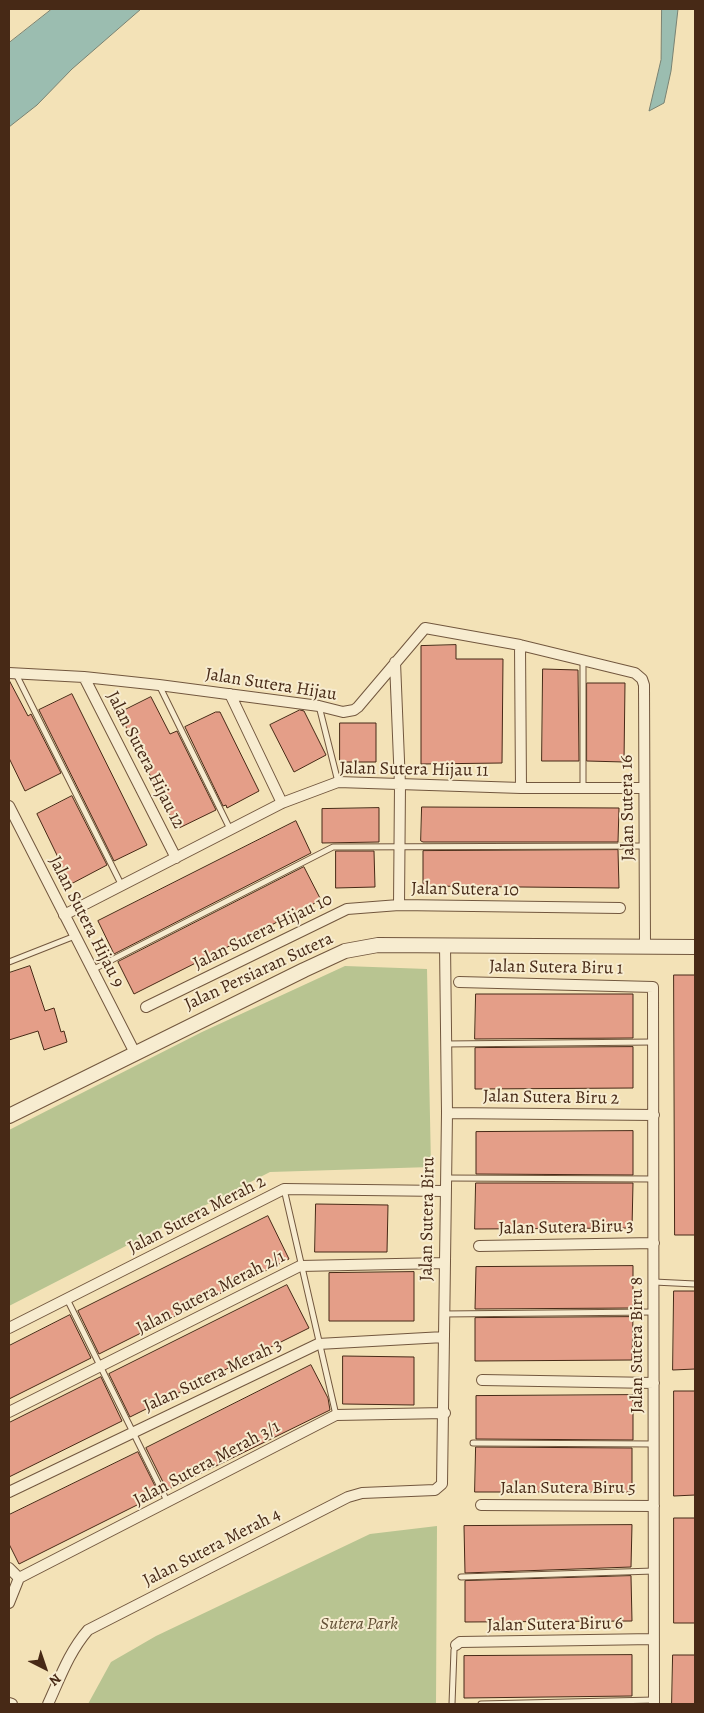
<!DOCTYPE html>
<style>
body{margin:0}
#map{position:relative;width:704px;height:1713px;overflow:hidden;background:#f3e2b7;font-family:Alegreya,serif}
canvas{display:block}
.frame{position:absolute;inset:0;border:10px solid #472916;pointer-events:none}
.north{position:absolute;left:20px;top:1643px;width:50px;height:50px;-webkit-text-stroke:4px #f7ecd0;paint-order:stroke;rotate:139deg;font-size:14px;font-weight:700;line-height:20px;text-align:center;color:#472916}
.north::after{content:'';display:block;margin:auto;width:18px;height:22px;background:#472916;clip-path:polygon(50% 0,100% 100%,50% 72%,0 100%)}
</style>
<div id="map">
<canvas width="704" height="1713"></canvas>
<div class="frame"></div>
<div class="north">N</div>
</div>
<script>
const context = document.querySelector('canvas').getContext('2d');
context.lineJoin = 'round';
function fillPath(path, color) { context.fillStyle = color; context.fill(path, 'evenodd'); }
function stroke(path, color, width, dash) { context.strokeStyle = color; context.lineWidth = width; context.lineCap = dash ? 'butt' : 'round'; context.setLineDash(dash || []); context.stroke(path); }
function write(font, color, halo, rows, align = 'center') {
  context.font = font + ' Alegreya,serif'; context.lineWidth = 4; context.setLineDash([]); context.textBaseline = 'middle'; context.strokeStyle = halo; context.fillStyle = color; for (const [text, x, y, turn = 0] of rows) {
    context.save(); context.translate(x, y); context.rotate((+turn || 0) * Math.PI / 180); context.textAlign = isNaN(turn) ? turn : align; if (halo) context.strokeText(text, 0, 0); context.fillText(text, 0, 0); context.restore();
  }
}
fillPath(new Path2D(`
 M345,966L427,969L431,1167L270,1172L9,1306V1130L202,1032Z
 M437,1526L436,1704H88L111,1662L156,1636L370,1534Z`), '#b8c491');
const water = new Path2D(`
 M52,9H141L72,69L37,105L9,127V43Z
 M662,9H678L671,71L664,103L649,111L661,60Z`);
fillPath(water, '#9bbdb0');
stroke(water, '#798272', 1);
const building = new Path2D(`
 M456,645V659H503L502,763L421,764V646Z
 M543,669L578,670L579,761H542Z
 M9,680L28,716L31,714L61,773L25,791L9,758Z
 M587,683H625L624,762L587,761Z
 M72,694L147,845L114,861L39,710Z
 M151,697L170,734L177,731L216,810L177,829L119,713Z
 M300,710L304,711L326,755L294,772L270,725Z
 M216,712H220L259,791L227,808L226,805L223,806L185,727Z
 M340,723H376V762H340Z
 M72,796L107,865L71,884L37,814Z
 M422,807L619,808L618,842H423L421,841Z
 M379,808V842L322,843V809Z
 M296,821L311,853L114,954L98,921Z
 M618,850L619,888L423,886V851Z
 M336,851H374L375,887L336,888Z
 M304,867L321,900L134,994L118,962Z
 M30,966L45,1011L54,1008L61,1032L64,1031L67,1042L44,1050L38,1031L9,1040V973Z
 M674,975H695V1235H675Z
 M476,994H633V1038L475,1039Z
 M633,1047V1088L475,1089V1048Z
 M633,1131V1175L476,1174V1132Z
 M476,1183H633L632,1228L475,1229Z
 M316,1204L388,1205L387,1252H315Z
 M268,1216L289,1259L99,1354L78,1311Z
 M633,1266V1308L475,1309L476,1267Z
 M414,1272V1321H329V1273Z
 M287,1285L309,1328L130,1417L109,1374Z
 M674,1291H695V1369L673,1370Z
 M70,1315L91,1358L9,1399V1346Z
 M633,1317L632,1360L475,1361V1318Z
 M343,1356L414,1357V1405L343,1404Z
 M311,1365L328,1398L330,1410L167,1490L146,1448Z
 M101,1377L122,1421L9,1477V1423Z
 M674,1391H695V1495L674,1496Z
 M633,1395V1440L476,1439V1396Z
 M476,1447L632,1448V1492H475Z
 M138,1452L159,1494L19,1564L9,1544V1515Z
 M674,1518H695V1623H674Z
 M632,1525L631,1567L465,1573L464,1526Z
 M631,1576L632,1621L465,1622V1581Z
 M632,1655V1696L464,1698V1656Z
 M673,1655H695V1704H672Z`);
fillPath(building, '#e49e88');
stroke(building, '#472916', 1);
const service = new Path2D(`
 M583,661V788
 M16,674L122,886
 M159,685L230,829
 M319,706L338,782
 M9,962L75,936
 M92,970L333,847L644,846
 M446,1044L653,1042
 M445,1178L654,1179
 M284,1189L336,1415
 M654,1282L695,1284
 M67,1299L168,1503
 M444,1314L653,1312
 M473,1443L654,1444
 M461,1577L654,1571
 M452,1704L454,1650L456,1645
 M481,1704L654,1700`);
const minor = new Path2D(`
 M520,645L521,788
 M395,662L400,785L399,905
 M9,673L84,677L159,685L319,706L343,712L354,710L358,707L425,628L520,645L635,673L642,679L644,685L645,947
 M84,677L176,858
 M230,694L282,803
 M9,806L135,1053
 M64,915L282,803L338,782L521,788H644
 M459,982L653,987L654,1704
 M146,1007L347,909L399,905L620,908
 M447,1113L654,1115
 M479,1246L654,1243
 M9,1328L284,1189L444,1191
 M482,1380L654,1383
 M9,1412L300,1266L444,1263
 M9,1492L318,1344L444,1337
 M481,1505L654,1506
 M9,1568L19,1578
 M9,1603L19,1578L336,1415L445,1413
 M456,1645L460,1642L654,1639
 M9,1703L12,1704
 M48,1704C60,1678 69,1652 88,1630L348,1497L362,1493L435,1490L442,1484L447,1113L445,945`);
const tertiary = new Path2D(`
 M9,1116L304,970L345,951L378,945L695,947`);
stroke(service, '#72573e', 7);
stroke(minor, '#72573e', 12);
stroke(tertiary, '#72573e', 16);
stroke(service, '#f7ecd0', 5);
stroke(minor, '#f7ecd0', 10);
stroke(tertiary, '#f7ecd0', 14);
write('18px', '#472916', '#f7ecd0', [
 ["Jalan Sutera Hijau",271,685,9],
 ["Jalan Sutera Hijau 12",145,760,63],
 ["Jalan Sutera Hijau 11",414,770,1],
 ["Jalan Sutera 16",628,808,-91],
 ["Jalan Sutera 10",465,890,1],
 ["Jalan Sutera Hijau 9",86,922,63],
 ["Jalan Sutera Hijau 10",263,932,-26],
 ["Jalan Sutera Biru 1",556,968,1],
 ["Jalan Persiaran Sutera",259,972,-25],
 ["Jalan Sutera Biru 2",551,1098,1],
 ["Jalan Sutera Merah 2",197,1215,-27],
 ["Jalan Sutera Biru",428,1219,-89],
 ["Jalan Sutera Biru 3",566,1228,-1],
 ["Jalan Sutera Merah 2/1",211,1293,-27],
 ["Jalan Sutera Biru 8",638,1345,-90],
 ["Jalan Sutera Merah 3",213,1376,-25],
 ["Jalan Sutera Merah 3/1",207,1464,-28],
 ["Jalan Sutera Biru 5",568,1489],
 ["Jalan Sutera Merah 4",212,1548,-27],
 ["Jalan Sutera Biru 6",555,1625,-1]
]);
write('italic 18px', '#635035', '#f7ecd0', [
 ["Sutera Park",359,1625]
]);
</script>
